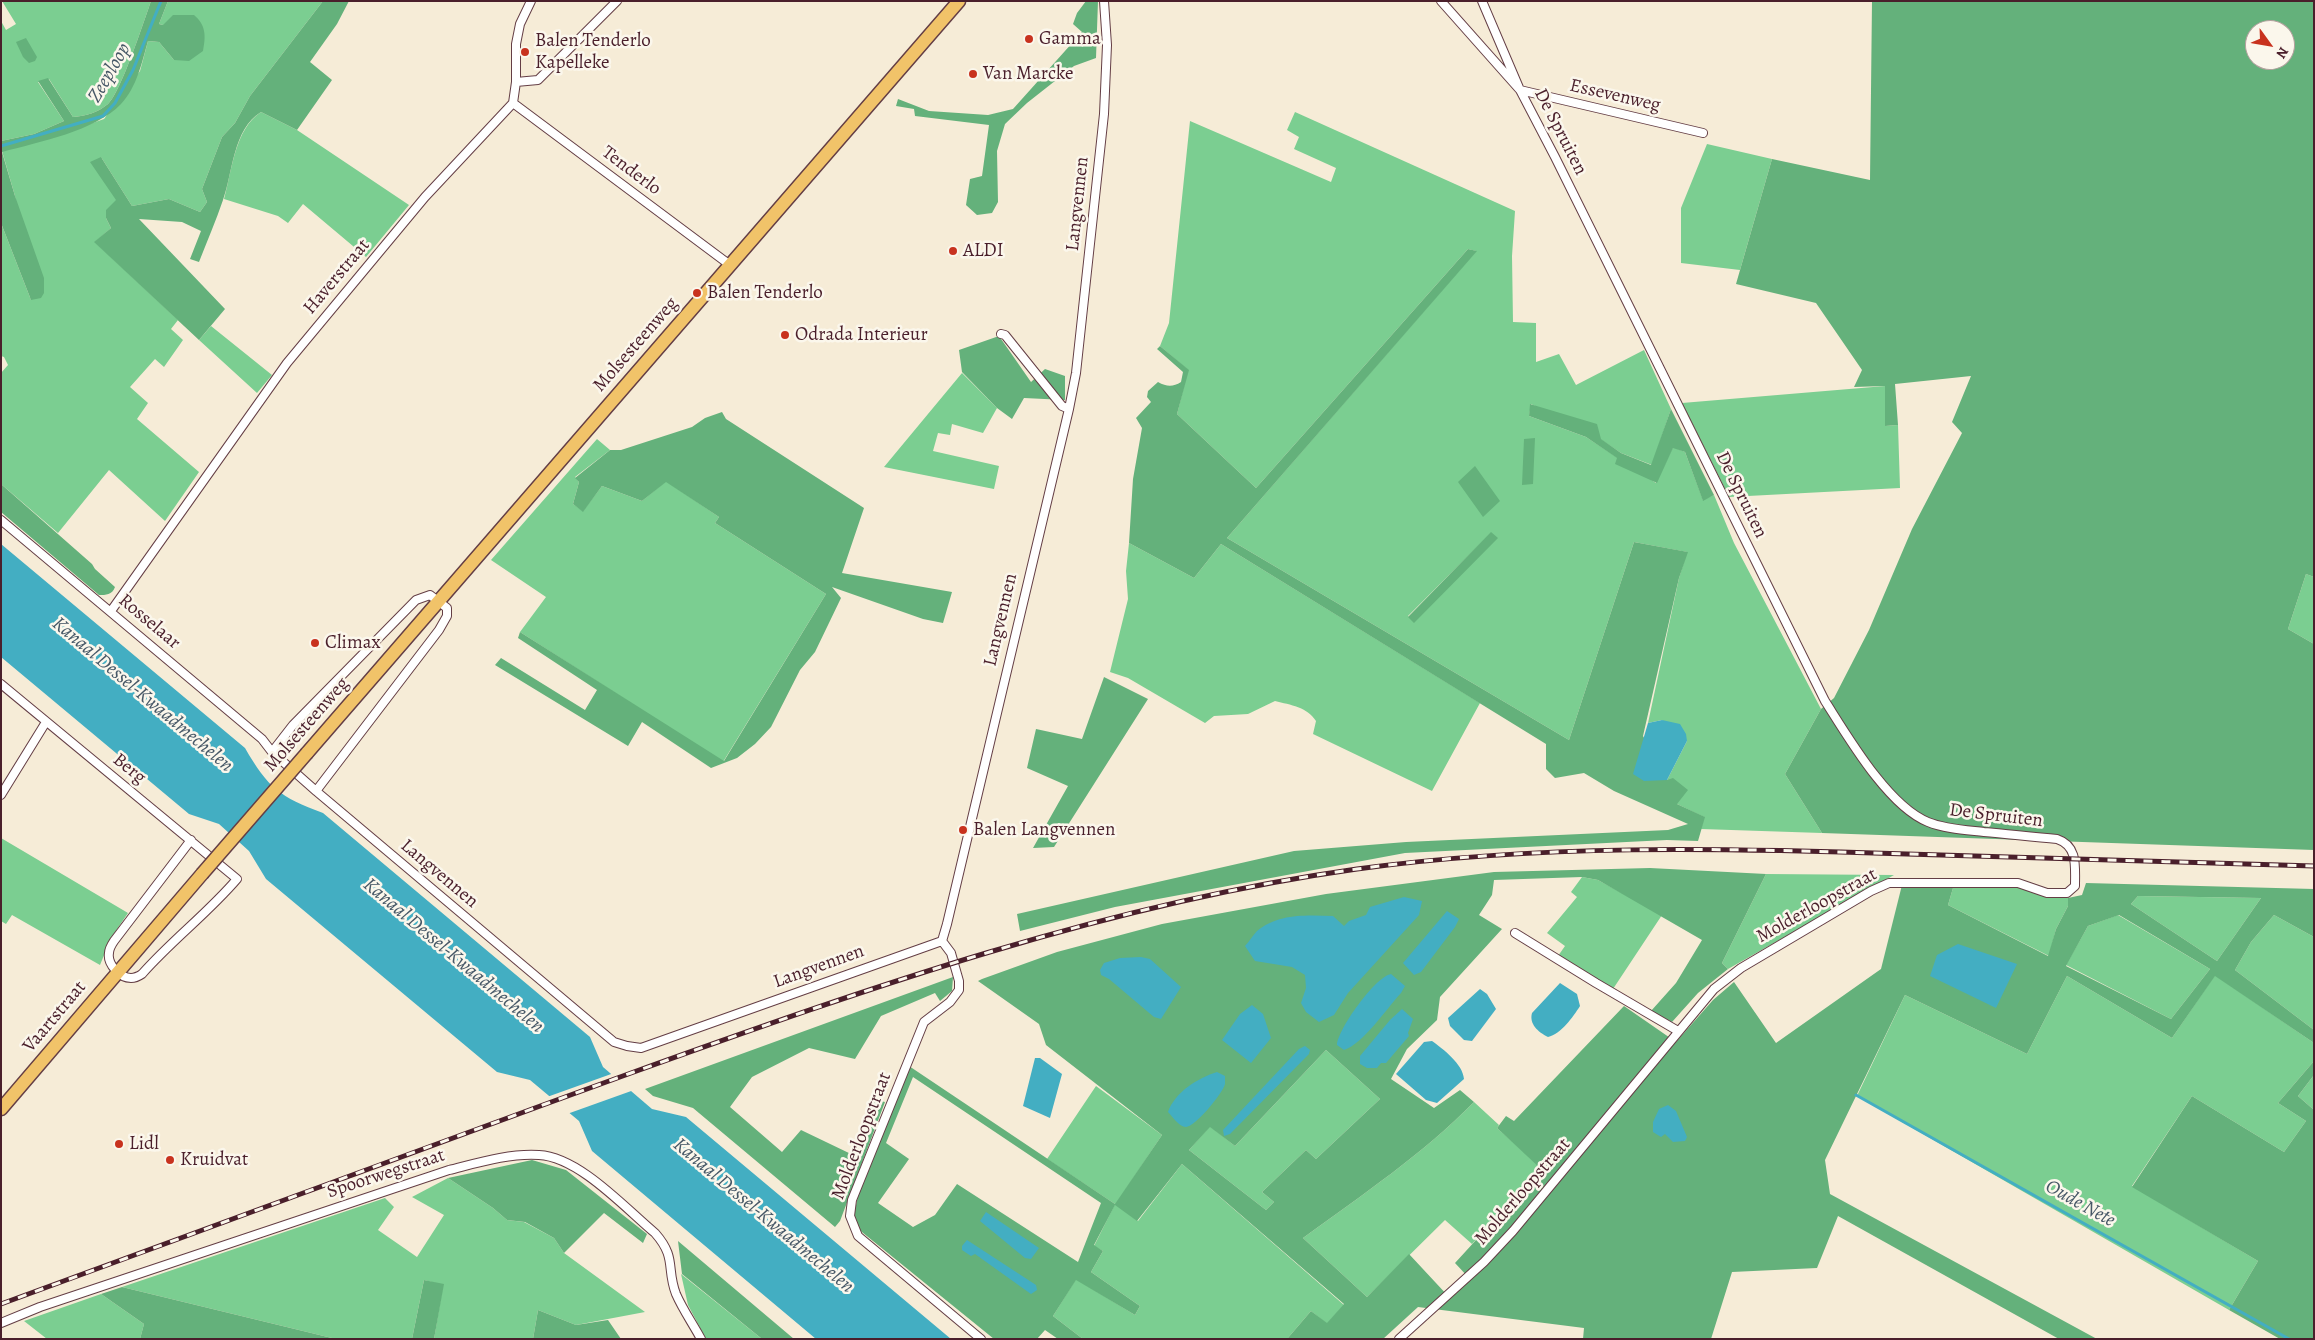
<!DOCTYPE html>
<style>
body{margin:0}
#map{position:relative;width:2315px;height:1340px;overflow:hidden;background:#f6ecd7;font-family:Alegreya,serif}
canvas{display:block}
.frame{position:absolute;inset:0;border:2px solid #4a1f2b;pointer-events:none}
.north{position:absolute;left:2245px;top:20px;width:50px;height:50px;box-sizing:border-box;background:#fbf7ec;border:1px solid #b4a19f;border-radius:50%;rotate:122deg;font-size:14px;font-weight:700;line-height:20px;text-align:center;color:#4a1f2b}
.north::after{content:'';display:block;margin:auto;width:18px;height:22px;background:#c8321e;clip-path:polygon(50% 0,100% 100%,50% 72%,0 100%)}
</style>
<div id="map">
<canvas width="2315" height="1340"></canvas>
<div class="frame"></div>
<div class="north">N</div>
</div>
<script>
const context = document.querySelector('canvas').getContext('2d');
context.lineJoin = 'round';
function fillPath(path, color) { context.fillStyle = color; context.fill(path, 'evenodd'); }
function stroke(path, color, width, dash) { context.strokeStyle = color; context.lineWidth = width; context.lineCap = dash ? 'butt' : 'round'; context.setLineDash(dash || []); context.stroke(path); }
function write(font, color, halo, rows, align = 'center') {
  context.font = font + ' Alegreya,serif'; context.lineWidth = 5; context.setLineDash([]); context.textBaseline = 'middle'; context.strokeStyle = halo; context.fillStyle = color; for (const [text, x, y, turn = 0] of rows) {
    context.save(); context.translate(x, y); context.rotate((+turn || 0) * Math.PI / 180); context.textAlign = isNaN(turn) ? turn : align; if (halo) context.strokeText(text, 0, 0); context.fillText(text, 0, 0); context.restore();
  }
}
fillPath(new Path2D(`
 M2,1H151C144,21 121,92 108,104C97,113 86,116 73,117L49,79L38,82L64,121L34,134L1,141V21L6,30L16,24Z
 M168,1H323L250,96L235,123L222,137L202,189L207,202L200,212L169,199L132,206L101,157L117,200L106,218L111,228L95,242L178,320L171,329L183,340L164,367L155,359L130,387L148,403L137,419L199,472L165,521L109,470L58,533L1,484V373L8,365L4,357L1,356V223L31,300L15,196L2,151L61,134L104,119L140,71L148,41L159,42L174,60L163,25L159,24Z
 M261,112L297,130L409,205L366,257L303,204L288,223L278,216L224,199C232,170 235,129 261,112Z
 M1295,112L1515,211L1512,256L1513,322L1536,323V362L1559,354L1576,385L1644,350L1671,409L1652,465L1621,453L1600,439L1531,404L1529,416L1586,437L1656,483L1673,447L1685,452L1703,500L1714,495L1734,543L1821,709L1785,774L1822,833L1701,829L1704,817L1677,804L1667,780L1687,741L1662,720L1648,723L1679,578L1687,552L1634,542L1569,740L1227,538L1476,251L1468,249L1256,488L1177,414L1188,370L1160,346L1169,323L1190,121L1331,182L1336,168L1294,149L1299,137L1287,130ZM1491,533L1414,622L1408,616Z
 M1707,144L1772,159L1740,270L1681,263V208Z
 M211,326L272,375L257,393L199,340Z
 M962,373L997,408L983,433L952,424L950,435L938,433L933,451L999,466L994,489L884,467Z
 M1885,386V426L1898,425L1900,488L1729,497L1682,403Z
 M597,439L610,450L575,477L579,482L573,504L583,511L602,486L642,501L666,481L719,517L715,523L826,594L723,762L520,632L546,597L491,560Z
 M1129,543L1194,578L1221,544L1480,703L1432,791L1313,734L1316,721C1307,707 1291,705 1275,701L1248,714L1214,716L1205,723L1128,678L1110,672L1128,599L1126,571Z
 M2306,574L2314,577V644L2288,629Z
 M1,838L128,913L111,938L100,965L12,915L6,924L1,921Z
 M1766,874L1894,875L1728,969L1722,963Z
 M1582,877L1598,880L1662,915L1613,989L1558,956L1565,946L1547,933L1577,897L1571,892Z
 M2017,886L2040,895L2068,898V906L2056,929L2049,956L1948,905L1953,888Z
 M2138,896L2261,898L2217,961L2131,904Z
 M2118,915L2210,969L2171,1019L2066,965L2088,926Z
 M2274,915L2314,937V1030L2235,970L2251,942Z
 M2215,975L2314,1043V1061L2278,1103L2306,1121L2284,1152L2192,1096L2132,1186L2258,1261L2229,1310L1857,1096L1905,995L2027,1054L2067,976L2172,1038Z
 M1326,1050L1380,1099L1316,1159L1306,1150L1262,1192L1274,1202L1266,1210L1189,1150L1210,1126L1235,1146Z
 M2314,1075V1110L2298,1096Z
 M1096,1086L1162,1135L1116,1204L1138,1221L1182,1164L1344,1305L1327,1324L1311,1311L1287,1339H1083L1053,1316L1076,1279L1135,1315L1140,1306L1091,1272L1103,1251L1094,1246L1115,1204L1047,1159Z
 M1474,1102L1499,1125L1497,1128L1542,1168L1472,1244L1445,1220L1367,1297L1303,1238C1362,1195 1423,1154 1474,1102Z
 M448,1178L493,1208L507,1220L524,1222L554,1238L564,1253L645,1312L576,1325L538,1310L533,1339H434L443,1285L424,1280L412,1339H336L122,1287L385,1198L394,1207L378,1230L417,1257L444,1215L412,1197Z
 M681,1274L762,1339H706L688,1305Z
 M101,1294L144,1324L140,1339H47L24,1321Z`), '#7bce91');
fillPath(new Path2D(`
 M151,1H168L159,24L163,25L173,15H194C206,25 206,36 203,51L189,61L174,60L159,42L148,41C142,62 137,87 121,104C95,131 39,142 2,152L15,196L44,278V293L41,298L31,300L1,223V141L34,134L64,121L38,81L48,78L73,117C86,116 97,113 108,104C121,92 144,21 151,1Z
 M323,1H349L337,24L310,62L332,80L297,130L261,112C233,129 233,172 223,200C216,221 207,241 199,262L190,259L201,231L182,222L139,219L225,309L199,340L94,242L111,228L106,218V210L116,200L90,162L101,157L132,206L169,199L200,212L207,202L202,189L222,137L235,123L250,96Z
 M1086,1H1098L1096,58L1074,66L1027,103L1005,124L997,151L998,202L992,213L977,215L966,205L970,179L982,176L989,125L915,116L914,109L896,106L898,99L929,111L988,115L1013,109L1082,32L1073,24L1077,13Z
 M1872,1H2314V577L2306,574L2288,629L2314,644V850L1822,833L1785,774L1821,709L1834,698L1869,630L1912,529L1962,433L1952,422L1971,376L1895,384L1898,425L1885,426V386L1854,387L1862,370L1816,303L1736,284L1772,159L1870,180ZM2255,30H2285V60H2255Z
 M26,38L37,57L35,61L29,63L23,57L16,42Z
 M1468,249L1477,251L1227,538L1569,740L1634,542L1688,552L1679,578L1643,736L1667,780L1673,778L1688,790L1677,804L1705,817L1698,841L1667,840L1405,853L1115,907L1020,931L1017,914L1294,851L1406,842L1668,830L1688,824L1614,791L1584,773L1555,778L1546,769V744L1221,544L1194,578L1129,543L1133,479L1142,428L1136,418L1151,402L1147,397L1148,391L1158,382C1167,387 1173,387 1181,382L1183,372L1157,349L1160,346L1189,370L1177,414L1256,488Z
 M999,336L1031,382L1045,369L1065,376V400L1024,398L1012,419L997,408L962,372L959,350Z
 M1530,404L1597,424L1601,439L1621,453L1651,465L1671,409L1714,495L1703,501L1685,452L1673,448L1657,483L1615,464L1617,458L1586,437L1529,416Z
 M722,412L726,419L864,508L842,573L952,592L943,623L923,619L832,587L841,598L815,652L800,670L771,727L755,744L737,758L711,768L642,722L628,746L495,665L501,658L585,710L597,690L518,638L520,632L724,761L826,594L715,523L719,517L666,482L642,501L602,486L583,512L573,504L579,482L575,478L610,450H621L692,427L705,418Z
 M1535,438L1533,484L1522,485L1524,439Z
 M1475,466L1500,501L1483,517L1458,482Z
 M1,484L92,564L95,569L115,587C112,595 106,595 99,595L1,512Z
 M1491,532L1498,538L1414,623L1408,617Z
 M1104,677L1148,699L1054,847L1033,848L1068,786L1027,768L1036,729L1082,739Z
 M1650,868L1766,874L1722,963L1728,969L1698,993L1672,1022L1651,1011L1676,983L1702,940L1598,880L1582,877L1494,880L1492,895L1479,915L1502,929L1440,997L1437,1020L1407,1049L1391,1079L1434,1108L1460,1090L1474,1102C1423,1154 1362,1195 1303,1238L1367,1297L1409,1254L1449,1297L1469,1278L1455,1263L1541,1169L1497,1128L1506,1116L1514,1121L1624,1006L1676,1042L1713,1000L1734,982L1776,1043L1881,969L1902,885L1953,888L1948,905L2048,956L2056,929L2068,906V898L2082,895L2086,883L2314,889V937L2274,915L2251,942L2235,970L2314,1030V1043L2215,976L2172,1038L2067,976L2027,1054L1905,995L1825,1160L1830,1194L2097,1339H2059L1838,1216L1817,1268L1732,1272L1711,1339H1583L1584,1328L1418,1307L1383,1339H1287L1311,1311L1327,1323L1344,1304L1182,1164L1137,1221L1115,1205L1094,1245L1103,1251L1091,1272L1140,1306L1135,1315L1076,1280L1053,1316L1083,1339H1058L1045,1330L1037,1339H994L852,1224L858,1196L909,1066L1115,1204L1162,1135L1046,1045L1039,1024L978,981L982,979L1057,952L1162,924L1326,894L1494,872ZM2138,896L2260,898H2261L2217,961L2131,904ZM2119,915L2210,969L2171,1019L2066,966L2088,926ZM1326,1050L1380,1099L1316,1159L1306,1150L1262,1192L1274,1202L1266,1210L1189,1150L1210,1127L1235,1146ZM913,1077L1101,1203L1078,1262L957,1184L935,1215L913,1227L878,1203L909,1159L886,1143Z
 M953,977L952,991L940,1001L935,993L881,1016L855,1059L809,1048L752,1077L730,1107L782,1152L801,1130L851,1154L872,1099L885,1102L840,1221L835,1227L693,1108L653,1096L645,1089Z
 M2314,1061V1075L2298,1096L2314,1110V1339H2280L2229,1310L2258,1261L2132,1187L2192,1096L2284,1152L2306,1121L2278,1103Z
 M532,1160L566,1170L647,1234L643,1243L604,1213L564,1253L554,1238L525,1222L507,1220L493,1208L448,1178Z
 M678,1241L794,1339H762L682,1274Z
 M424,1280L444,1284L434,1339H412Z
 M122,1287L336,1339H140L144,1324L101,1294Z
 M538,1310L576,1325L608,1320L621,1339H533Z`), '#64b17b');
fillPath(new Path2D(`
 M1,544L245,748C268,788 280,797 323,813L590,1037L603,1067L652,1109L686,1117L951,1339H816L592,1151L579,1121L530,1080L497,1072L266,879L249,851L219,824L189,814L1,657Z
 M1662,720L1680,724L1686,734L1687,741L1667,780L1644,781L1633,774L1648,723Z
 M1404,897L1422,901L1419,915L1348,993L1334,1015L1319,1022L1306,1012L1301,1003L1306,988L1305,975L1292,967L1255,961L1245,946C1249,942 1253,935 1257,931C1278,913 1308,915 1333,916L1344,926L1349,921L1366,915L1370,907Z
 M1447,911L1459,919L1455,927L1421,972L1414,975L1403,963Z
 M1958,944L2017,964L1996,1008L1930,976L1937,955Z
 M1141,957L1150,959L1181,987L1161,1019L1154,1017L1109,979L1101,975L1100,970L1104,963L1120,958Z
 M1391,974L1405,986L1401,993C1387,1008 1363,1044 1344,1050L1337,1045C1338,1029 1375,977 1391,974Z
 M1560,983L1577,994L1580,1006C1573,1017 1561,1034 1548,1037C1538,1032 1529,1024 1532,1013Z
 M1480,989L1487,994L1496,1009L1472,1041L1464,1040L1450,1026L1448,1018Z
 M1252,1005L1263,1014L1271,1038L1251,1063L1222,1040L1240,1014Z
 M1402,1009L1413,1019L1408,1033L1409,1036L1386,1063H1381L1377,1068H1367L1360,1064V1056L1390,1020Z
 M1432,1041C1443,1049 1463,1064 1464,1079L1437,1103L1426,1100L1396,1074L1424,1042Z
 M1305,1046L1310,1050L1309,1054L1230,1134L1224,1136L1223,1130L1299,1049Z
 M1035,1058H1040L1062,1074L1050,1118L1023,1106Z
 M1217,1072L1225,1076C1225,1076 1225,1083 1225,1084C1223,1093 1195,1127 1186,1127C1179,1127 1172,1116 1168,1112C1175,1092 1198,1078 1217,1072Z
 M1668,1105L1676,1111L1687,1137L1685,1141L1673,1142L1665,1134L1661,1137L1653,1132V1122L1659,1109Z
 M986,1212L1039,1248L1031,1259L1025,1258L980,1221Z
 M967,1240L1036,1285L1037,1290L1031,1294L975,1254L971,1256L962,1250V1246Z`), '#43aec2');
fillPath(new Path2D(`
 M614,1073L634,1090L567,1114L547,1097Z`), '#f6ecd7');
stroke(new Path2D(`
 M1,146L103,116L115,103L133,70L161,1
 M1856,1095L2289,1339`), '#43aec2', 3);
const minor = new Path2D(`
 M1441,1L1520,90L1703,133
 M516,82L538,80L617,1
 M513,103L730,265
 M1001,334L1005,335L1062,406L1069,409
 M1,520L262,739L272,752L316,791L614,1042L627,1046L641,1048L942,941
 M111,611L287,363L425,197L513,103L516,82V44L520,24L531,1
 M1,684L237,879C208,913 172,940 142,974C139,976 135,978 131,978C120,978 107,964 109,953C109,949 112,944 114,941L191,840
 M272,752L293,725L416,600L430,595L447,608V616L439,630L316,791
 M1,795L46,722
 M1515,933L1596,983L1678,1031
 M942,941L947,924L1069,409L1076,373L1104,114L1107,45L1104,1
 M942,941L951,953L959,981V990L950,1002L924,1022L852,1200L850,1216L858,1236L981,1339
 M1,1323L40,1307L449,1170C477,1163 509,1153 539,1155C579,1157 625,1208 655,1233C677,1258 666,1268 676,1294C683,1310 693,1324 701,1339
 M1399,1339L1484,1262L1513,1231L1714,989L1741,968L1871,891L1889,883H2018L2047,893H2067L2075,886C2075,866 2078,846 2057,839C2032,837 2008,834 1984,832C1966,830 1945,829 1928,822C1888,806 1848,737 1825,701L1555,157L1520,90L1482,1`);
const primary = new Path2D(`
 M307,753L959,1
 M1,1109L202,874`);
stroke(minor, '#643e45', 10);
stroke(primary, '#643e45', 15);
stroke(minor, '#fff', 8);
stroke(primary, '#f1c369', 12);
const rail = new Path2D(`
 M1,1304C212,1227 421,1149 631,1073C868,988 1106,904 1357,869C1541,844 1721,848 1907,854C2042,858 2178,862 2314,866`);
stroke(rail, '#4a1f2b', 5);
stroke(rail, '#fbf7ec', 3, [9]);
const primaryBridge = new Path2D(`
 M202,874L307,753`);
stroke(primaryBridge, '#643e45', 15, []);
stroke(primaryBridge, '#f1c369', 12);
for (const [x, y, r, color] of [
 [1029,39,5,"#c8321e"],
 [525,52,5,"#c8321e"],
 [973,74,5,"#c8321e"],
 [953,251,5,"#c8321e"],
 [697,293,5,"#c8321e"],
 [785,335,5,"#c8321e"],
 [315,643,5,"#c8321e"],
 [963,830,5,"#c8321e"],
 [119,1144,5,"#c8321e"],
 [170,1160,5,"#c8321e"]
]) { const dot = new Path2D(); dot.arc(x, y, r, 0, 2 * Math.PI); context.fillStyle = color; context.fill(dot); stroke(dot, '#fbf7ec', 2); }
write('19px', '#4a1f2b', '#fbf7ec', [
 ["Gamma",1039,39],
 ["Balen Tenderlo",535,41],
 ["Kapelleke",535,63],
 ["Van Marcke",983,74],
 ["ALDI",963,251],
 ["Balen Tenderlo",707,293],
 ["Odrada Interieur",795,335],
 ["Climax",325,643],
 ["Balen Langvennen",973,830],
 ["Lidl",129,1144],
 ["Kruidvat",180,1160]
], 'left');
write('19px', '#4a1f2b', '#fbf7ec', [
 ["Essevenweg",1615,96,13],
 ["De Spruiten",1560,132,63],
 ["Tenderlo",631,171,37],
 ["Langvennen",1078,204,-84],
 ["Haverstraat",337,277,-50],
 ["Molsesteenweg",636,345,-49],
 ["De Spruiten",1741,495,64],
 ["Langvennen",1001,620,-77],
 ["Rosselaar",149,622,40],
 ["Molsesteenweg",307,725,-49],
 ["Berg",129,769,39],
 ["De Spruiten",1996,816,7],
 ["Langvennen",439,874,40],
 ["Molderloopstraat",1817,906,-29],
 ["Langvennen",819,967,-20],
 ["Vaartstraat",55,1017,-50],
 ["Molderloopstraat",862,1136,-69],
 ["Spoorwegstraat",386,1174,-18],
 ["Molderloopstraat",1523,1192,-49]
]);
write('italic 20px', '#475867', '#fbf7ec', [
 ["Zeeploop",110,73,-60],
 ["Kanaal Dessel-Kwaadmechelen",142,695,40],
 ["Kanaal Dessel-Kwaadmechelen",453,956,40],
 ["Oude Nete",2080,1204,29],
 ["Kanaal Dessel-Kwaadmechelen",763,1216,40]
]);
</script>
